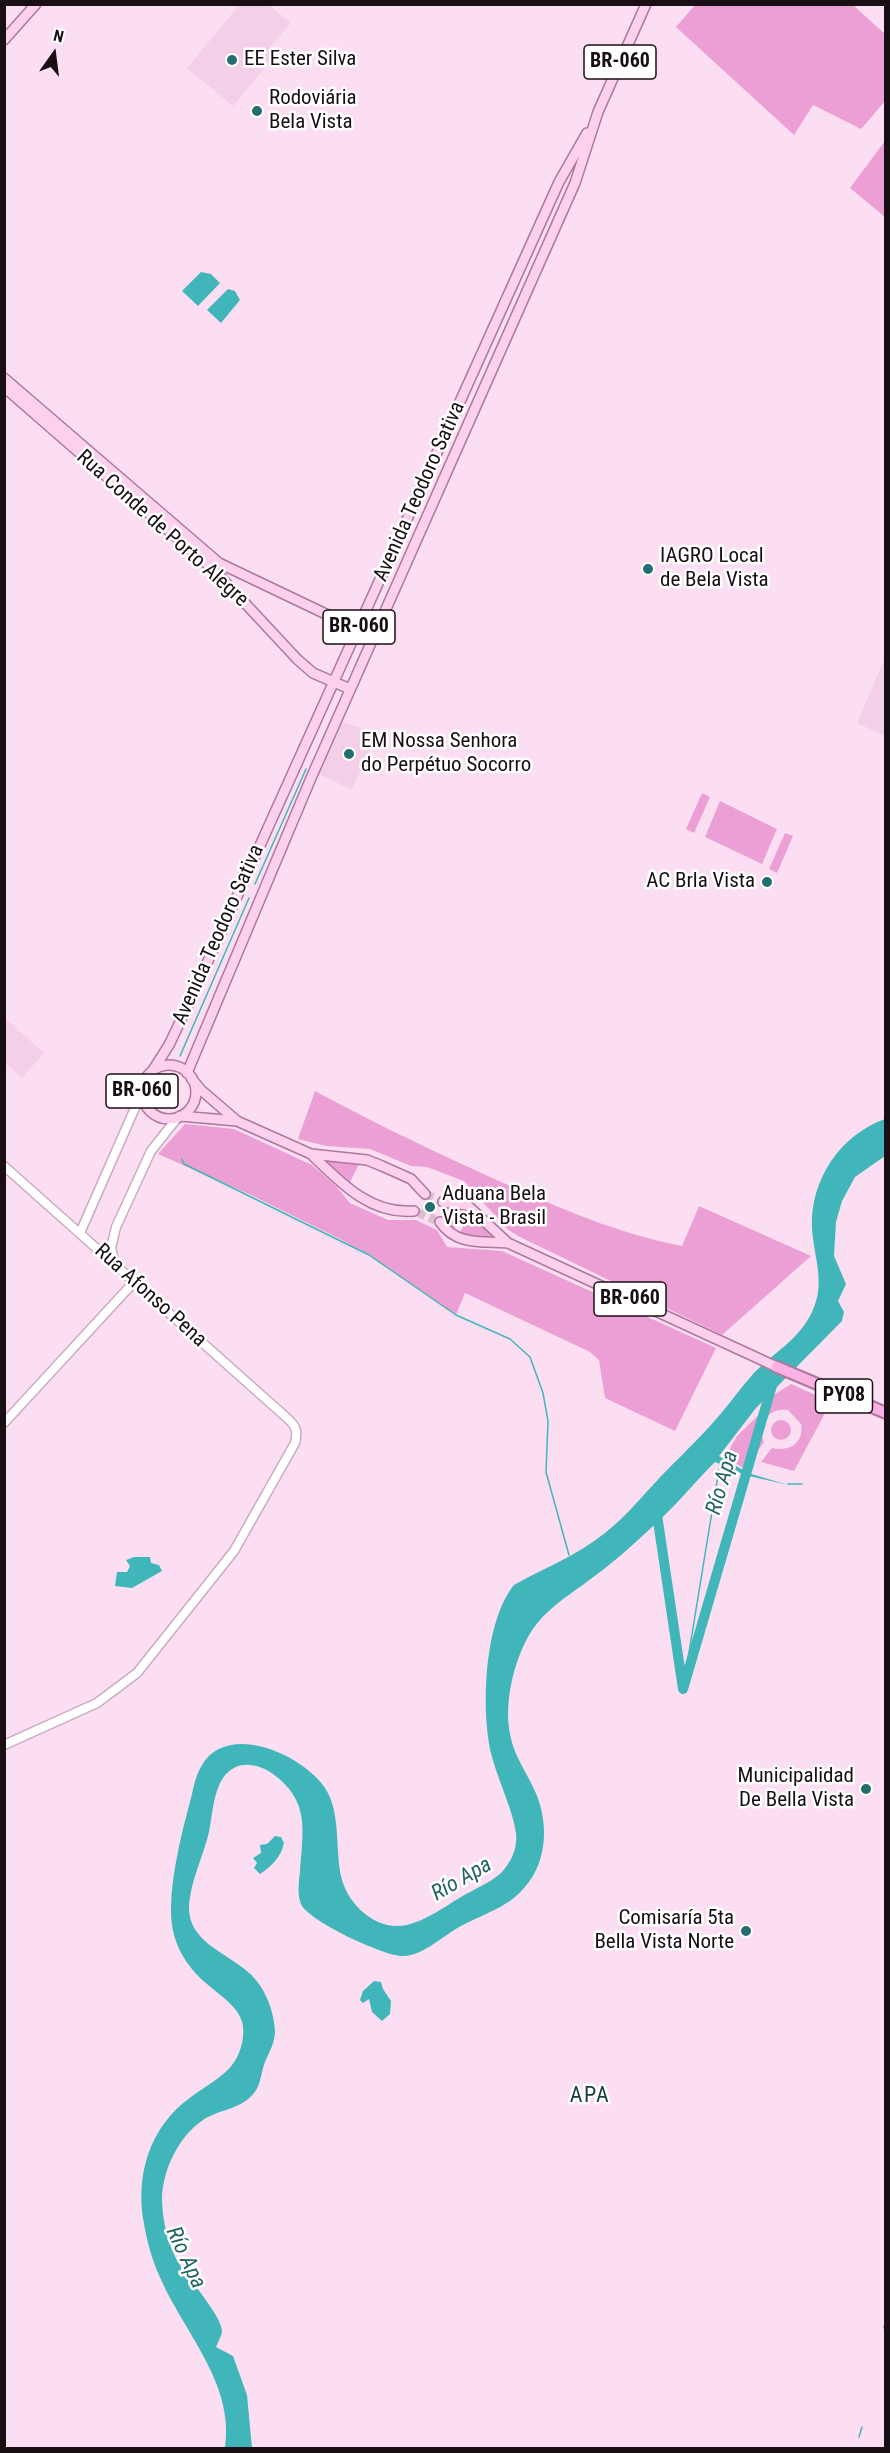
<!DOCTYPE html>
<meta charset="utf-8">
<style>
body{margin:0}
#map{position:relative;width:890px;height:2453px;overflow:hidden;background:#fcdef2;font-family:"Roboto Condensed",sans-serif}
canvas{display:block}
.frame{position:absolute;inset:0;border:6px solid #180e14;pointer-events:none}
.north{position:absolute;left:24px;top:24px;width:60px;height:60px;-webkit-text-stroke:4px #fff;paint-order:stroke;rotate:14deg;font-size:16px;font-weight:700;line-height:24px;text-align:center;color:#180e14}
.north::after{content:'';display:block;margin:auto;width:21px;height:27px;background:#180e14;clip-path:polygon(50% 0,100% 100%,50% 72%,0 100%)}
</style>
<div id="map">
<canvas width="890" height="2453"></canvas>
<div class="frame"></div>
<div class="north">N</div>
</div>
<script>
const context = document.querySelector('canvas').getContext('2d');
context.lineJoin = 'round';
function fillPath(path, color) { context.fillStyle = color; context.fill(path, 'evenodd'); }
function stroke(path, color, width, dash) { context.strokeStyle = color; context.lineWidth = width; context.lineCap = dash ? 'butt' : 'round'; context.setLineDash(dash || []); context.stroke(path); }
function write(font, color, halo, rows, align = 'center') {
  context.font = font + ' "Roboto Condensed",sans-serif'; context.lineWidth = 5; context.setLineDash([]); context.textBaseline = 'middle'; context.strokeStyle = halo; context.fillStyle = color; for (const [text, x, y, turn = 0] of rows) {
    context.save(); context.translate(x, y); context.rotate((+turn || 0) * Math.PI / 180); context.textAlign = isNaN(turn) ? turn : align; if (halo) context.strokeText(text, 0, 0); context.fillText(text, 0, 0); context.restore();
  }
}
fillPath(new Path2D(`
 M240,4L269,5L291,23L270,47L277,53L233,106L187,68Z
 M885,658V736L857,723Z
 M343,722L377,733L352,790L319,774Z
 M5,1018L44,1053L22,1078L5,1062Z`), '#f4cfe8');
fillPath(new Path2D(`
 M695,5H853L885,34V101L861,129L813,105L794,135L676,27Z
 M885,141V217L850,188Z
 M702,793L710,797L694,833L686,829Z
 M720,801L777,829L762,864L705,837Z
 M785,833L793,836L777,873L769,869Z
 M315,1091C376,1124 437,1153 501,1182C560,1208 618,1234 682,1246L699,1206L811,1256L722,1335L520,1237L507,1229L464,1181L427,1167L411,1166L370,1149L326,1146L298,1139Z
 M185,1124L234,1129L312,1165L336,1186L350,1203L388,1220H416L437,1230L447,1247L502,1251L716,1348L675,1431L605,1398L599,1360L590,1352L465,1293L456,1315L369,1255L340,1239L253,1196L158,1154Z
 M322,1160L360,1162L349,1184Z
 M457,1206L463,1213L452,1233L441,1222L448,1208Z
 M469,1211L496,1238L459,1236Z
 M791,1384L831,1402L794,1471L761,1462L772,1448C790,1452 804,1443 801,1424L788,1410C768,1407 756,1424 764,1442L745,1469L725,1457L737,1436L772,1402L774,1395Z
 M771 1430a10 10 0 1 1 20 0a10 10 0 1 1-20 0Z`), '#ec9fd4');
fillPath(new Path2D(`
 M201,272L211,274L220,283L198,306L182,291Z
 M228,289L235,291L240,300L221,323L207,310Z
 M885,1119V1156L855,1177L842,1201L836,1222L834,1256L846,1284L838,1301L844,1312L842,1321L756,1408L719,1456L748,1473L788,1485L745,1475L715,1462C693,1484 674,1508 651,1528C631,1547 610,1565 588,1581C565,1598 542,1612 528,1637C513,1664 504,1704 510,1734C513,1753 525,1770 533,1787C549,1818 549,1861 524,1888C519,1894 512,1900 505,1904C491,1913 475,1918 461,1926C444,1935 422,1957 402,1956C384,1956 308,1921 301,1904C297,1894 299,1881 300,1871C303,1830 310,1801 273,1774C263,1766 245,1761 234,1768C215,1777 213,1809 210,1827C205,1854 190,1880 189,1908C189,1942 227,1953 248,1972C264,1985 274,2010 275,2031C275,2043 269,2052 265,2062C261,2072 261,2085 254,2093C241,2110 219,2109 203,2120C179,2136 163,2169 162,2198C162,2219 168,2245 178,2262C187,2277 223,2317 222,2332C221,2337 218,2342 216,2347L233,2356L247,2395L252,2448H225C235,2383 183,2332 159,2275C152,2260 147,2241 144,2224C135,2176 149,2127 191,2097C215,2079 239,2071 243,2037C247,2011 224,1999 207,1984C192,1972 179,1954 174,1935C164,1898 182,1832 192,1794C194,1784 197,1773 202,1765C228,1721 303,1755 325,1788C341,1812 335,1848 341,1876C347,1904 376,1932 407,1925C427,1920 444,1907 461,1897C473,1890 489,1883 500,1874C511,1863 518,1848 516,1833C513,1810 497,1778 491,1753C481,1708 484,1622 514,1585C544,1568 578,1555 605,1533C623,1519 637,1502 653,1485C671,1465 691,1447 710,1426C725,1410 738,1391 753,1374C773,1353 799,1340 812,1312C826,1283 814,1258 812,1228C810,1180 840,1135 885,1119Z
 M134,1557H150L151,1563L159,1565L162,1571L132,1588L115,1586L117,1572H127L130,1566L126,1560Z
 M275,1836L281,1837L284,1843C281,1857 272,1866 260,1874L254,1868L257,1863L253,1858L261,1853L260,1845L267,1844Z
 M374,1981L381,1982L383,1989L391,2001L390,2014L382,2021L372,2012L369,1999L363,2003L360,2000L363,1991Z`), '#41b6ba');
stroke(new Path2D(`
 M255,884L306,769
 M180,1056L249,898
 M182,1159L184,1164L192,1168L369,1255L456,1315L510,1339L530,1357L543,1393L548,1421L546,1472L569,1555
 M788,1484H802
 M683,1689L720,1463
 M884,2328L886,2318
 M859,2437L862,2427`), '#41b6ba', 1.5);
stroke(new Path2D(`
 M656,1508L683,1689L773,1382`), '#41b6ba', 10);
stroke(new Path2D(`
 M425,1194L443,1202
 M417,1212L435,1220`), '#dabfd1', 9, [9, 4.5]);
const secondary = new Path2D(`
 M4,1166L287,1418C296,1426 298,1431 295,1443L234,1551L137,1673L97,1703L4,1745
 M80,1233L142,1092
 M115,1264L111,1248L116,1227L151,1151L178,1117
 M4,1423L134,1282`);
const primary = new Path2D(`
 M4,40L36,4
 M4,378L219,563L374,637
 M4,387L215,571L297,659L313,673L350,689
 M142 1092a27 27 0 1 1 54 0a27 27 0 1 1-54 0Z
 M153,1070L169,1045L189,1003L559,182L587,133
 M187,1073L311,778L575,183L598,112L646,4
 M191,1078L201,1090L237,1121L311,1154L367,1160L382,1166L411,1179L425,1194
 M180,1116L237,1121
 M311,1154C340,1182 370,1215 414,1211
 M443,1202L467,1205L508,1243L777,1367
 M440,1222C457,1246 481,1241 508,1243`);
const highway = new Path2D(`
 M777,1367L886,1413`);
stroke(secondary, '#c9acbf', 11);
stroke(primary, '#ac789b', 12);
stroke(highway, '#ac789b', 14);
stroke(secondary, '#fff', 8);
stroke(primary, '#fdd0ee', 9);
stroke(highway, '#fbb1e3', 10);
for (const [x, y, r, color] of [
 [232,60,6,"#216d6f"],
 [257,111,6,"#216d6f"],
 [648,569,6,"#216d6f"],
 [349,754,6,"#216d6f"],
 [767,882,6,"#216d6f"],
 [430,1207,6,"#216d6f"],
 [866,1789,6,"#216d6f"],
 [746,1931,6,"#216d6f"]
]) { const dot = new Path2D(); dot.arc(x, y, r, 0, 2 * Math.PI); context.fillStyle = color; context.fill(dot); stroke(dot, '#fff', 2); }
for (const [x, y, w] of [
 [620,62,72],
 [359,627,72],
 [142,1091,72],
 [630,1299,72],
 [844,1396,57]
]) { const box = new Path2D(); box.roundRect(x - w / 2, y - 17, w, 34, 4.5); context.fillStyle = '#fff'; context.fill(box); stroke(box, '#180e14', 1.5); }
write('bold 20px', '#180e14', null, [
 ["BR-060",620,62],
 ["BR-060",359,627],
 ["BR-060",142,1091],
 ["BR-060",630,1299],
 ["PY08",844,1396]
]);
write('21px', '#180e14', '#fff', [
 ["EE Ester Silva",244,60],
 ["Rodoviária",269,99],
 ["Bela Vista",269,123],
 ["IAGRO Local",660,557],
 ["de Bela Vista",660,581],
 ["EM Nossa Senhora",361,742],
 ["do Perpétuo Socorro",361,766],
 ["AC Brla Vista",755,882,"right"],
 ["Aduana Bela",442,1195],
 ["Vista - Brasil",442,1219],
 ["Municipalidad",854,1777,"right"],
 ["De Bella Vista",854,1801,"right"],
 ["Comisaría 5ta",734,1919,"right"],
 ["Bella Vista Norte",734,1943,"right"]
], 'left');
write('21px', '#180e14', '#fff', [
 ["Avenida Teodoro Sativa",420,492,-66],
 ["Rua Conde de Porto Alegre",162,529,42],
 ["Avenida Teodoro Sativa",219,935,-66],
 ["Rua Afonso Pena",150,1296,42]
]);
write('italic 22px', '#236364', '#fff', [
 ["Río Apa",723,1483,-74],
 ["Río Apa",462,1880,-30],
 ["Río Apa",185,2258,65]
]);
context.letterSpacing = '1.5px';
write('22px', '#1a3d3e', '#fff', [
 ["APA",590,2096]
]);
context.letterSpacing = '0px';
</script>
